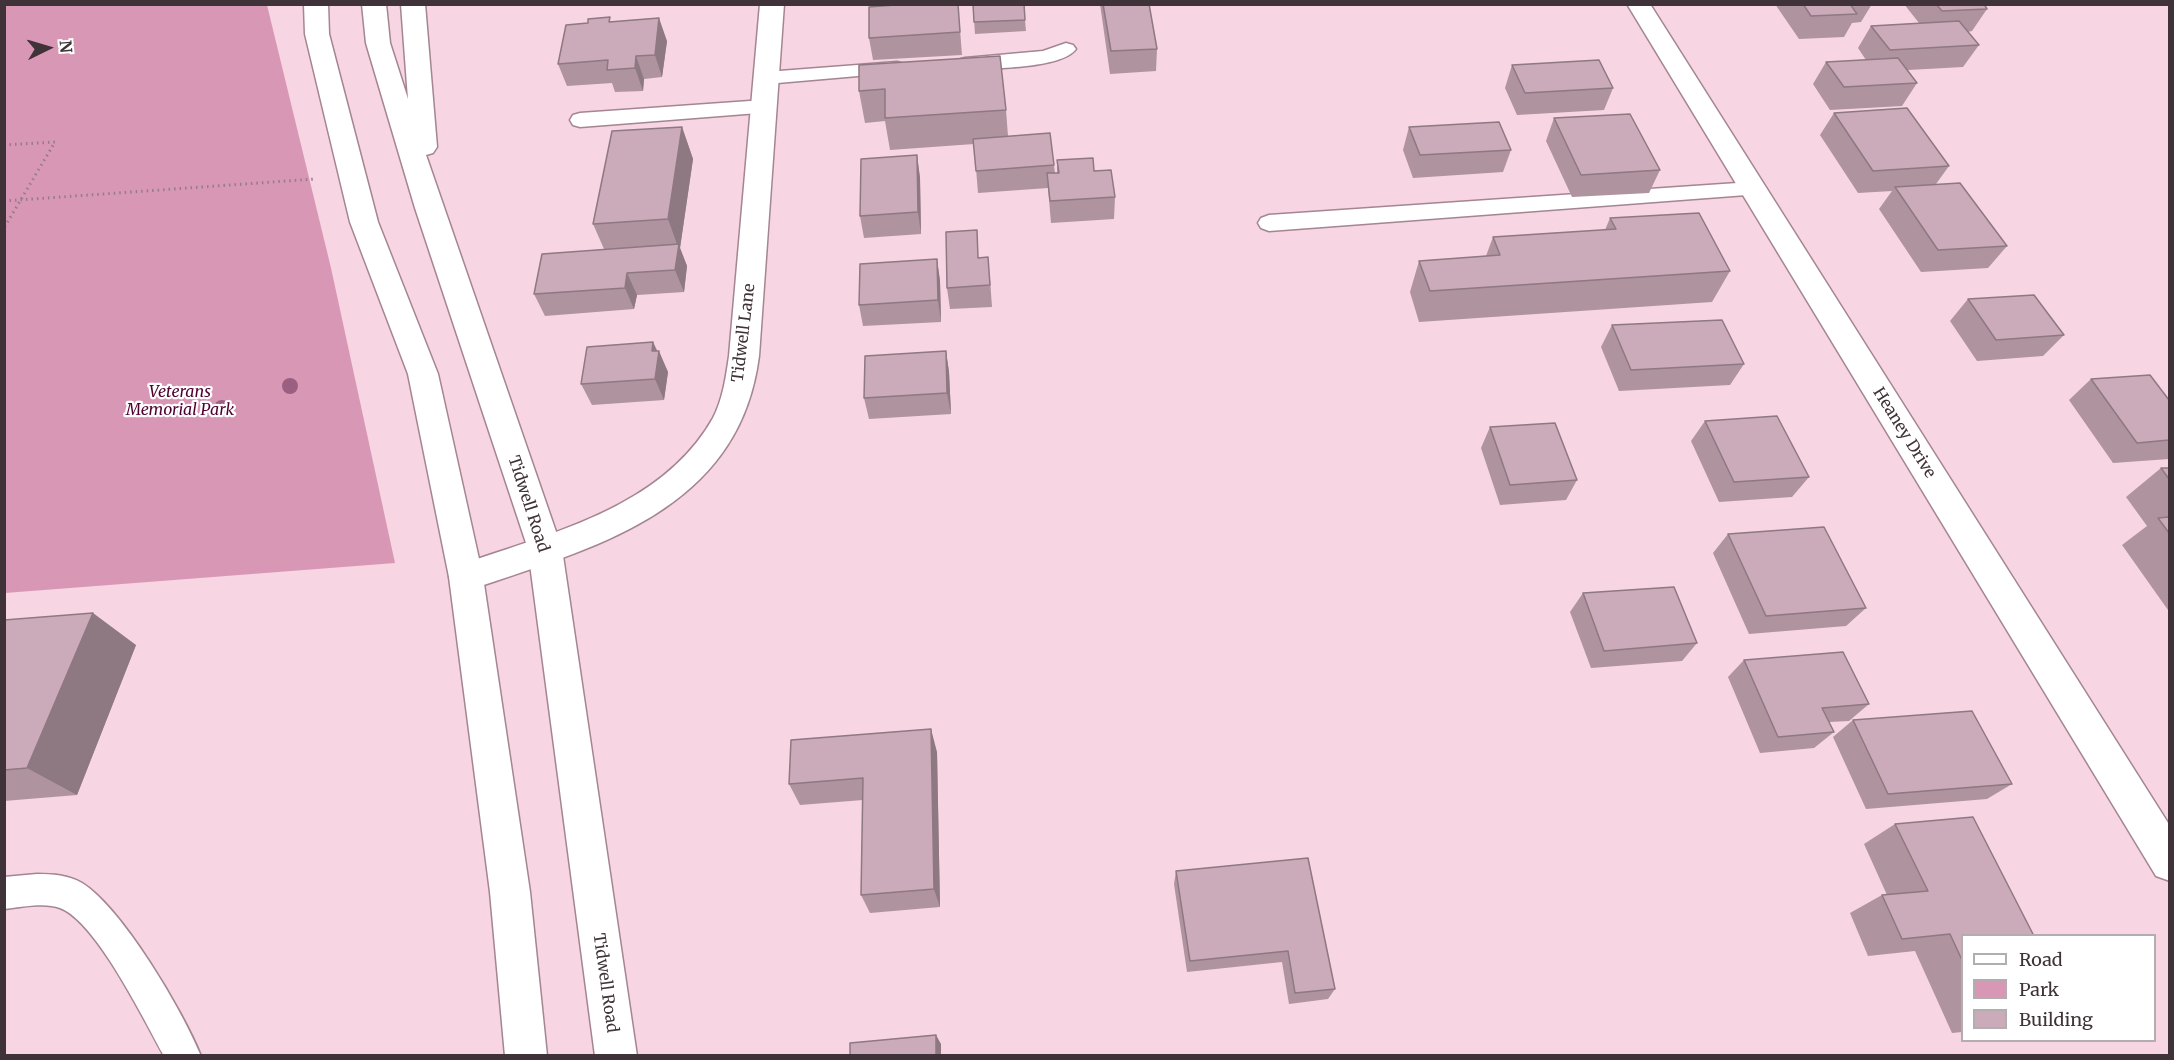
<!DOCTYPE html>
<style>
body{margin:0}
#map{position:relative;width:2174px;height:1060px;overflow:hidden;background:#f7d5e3;font-family:Merriweather,serif}
canvas{display:block}
.frame{position:absolute;inset:0;border:6px solid #3f3238;pointer-events:none}
.legend{position:absolute;left:1961px;top:934px;width:195px;height:108px;box-sizing:border-box;background:#fff;border:2px solid #b2adaf;margin:0;padding:8px 10px;list-style:none;font-size:18px;color:#3f3238}
.legend li{display:flex;align-items:center;gap:12px;height:30px}
.legend b{width:30px;border:2px solid #b2adaf}
.north{position:absolute;left:18px;top:18px;width:60px;height:60px;-webkit-text-stroke:4px #fff;paint-order:stroke;rotate:85deg;font-size:16px;font-weight:700;line-height:24px;text-align:center;color:#3f3238}
.north::after{content:'';display:block;margin:auto;width:21px;height:27px;background:#3f3238;clip-path:polygon(50% 0,100% 100%,50% 72%,0 100%)}
</style>
<div id="map">
<canvas width="2174" height="1060"></canvas>
<div class="frame"></div>
<ul class="legend">
<li><b style="height:8px;background:#fff"></b>Road</li>
<li><b style="height:16px;background:#d898b5"></b>Park</li>
<li><b style="height:16px;background:#cbabb9"></b>Building</li>
</ul>
<div class="north">N</div>
</div>
<script>
const context = document.querySelector('canvas').getContext('2d');
context.lineJoin = 'round';
function fillPath(path, color) { context.fillStyle = color; context.fill(path, 'evenodd'); }
function stroke(path, color, width, dash) { context.strokeStyle = color; context.lineWidth = width; context.lineCap = dash ? 'butt' : 'round'; context.setLineDash(dash || []); context.stroke(path); }
function write(font, color, halo, rows, align = 'center') {
  context.font = font + ' Merriweather,serif'; context.lineWidth = 4.5; context.setLineDash([]); context.textBaseline = 'middle'; context.strokeStyle = halo; context.fillStyle = color; for (const [text, x, y, turn = 0] of rows) {
    context.save(); context.translate(x, y); context.rotate((+turn || 0) * Math.PI / 180); context.textAlign = isNaN(turn) ? turn : align; if (halo) context.strokeText(text, 0, 0); context.fillText(text, 0, 0); context.restore();
  }
}
fillPath(new Path2D(`
 M5,4L267,5L331,268L395,563L5,593Z`), '#d898b5');
const service = new Path2D(`
 M1066,43L1073,45L1076,49C1062,69 989,68 965,70L958,68L955,64L958,60L965,58L1043,51Z
 M897,62L904,64L907,68L904,72L766,84L759,82L756,78L759,74L766,72Z
 M764,100L771,102L774,107L771,112L580,127L573,125L570,120L573,115L580,113Z
 M1752,182L1760,184L1763,189L1760,194L1269,231L1261,228L1258,223L1261,218L1269,215Z
 M37,874C53,874 68,875 82,883C122,908 183,1011 201,1056H164C145,1022 96,921 60,908C45,902 20,907 4,909V877Z`);
const minor = new Path2D(`
 M760,4H784L759,356C739,512 593,548 466,591L454,587L449,577L454,567C546,534 661,510 713,418C723,399 726,376 729,356Z
 M1627,4H1650L2170,826V881L2156,876Z`);
const secondary = new Path2D(`
 M304,4H328L329,34L378,222L438,374L483,577L530,892L547,1056H505L490,892L449,577L408,374L350,222L305,34Z
 M362,4H386L390,43L408,99L401,4H425L437,147L433,153L426,155L562,549L637,1056H595L528,549L415,208L366,43Z`);
stroke(service, '#a48592', 3);
stroke(minor, '#a48592', 3);
stroke(secondary, '#a48592', 3);
stroke(new Path2D(`
 M4,145L55,142L4,228
 M4,201L315,179`), '#947d87', 3, [1.5, 4]);
fillPath(service, '#fff');
fillPath(minor, '#fff');
fillPath(secondary, '#fff');
context.fillStyle = '#9b6081';
for (const [x, y] of [
 [290,386],
 [222,408]
]) { context.beginPath(); context.arc(x, y, 8, 0, 2 * Math.PI); context.fill(); }
fillPath(new Path2D(`
 M958,4L962,55L873,60L869,38Z
 M973,4L1025,20L1026,31L975,34Z
 M1100,4H1149L1157,49L1156,71L1110,74Z
 M1775,4H1872L1861,22L1852,23L1844,37L1799,39Z
 M1904,4H1984L1987,9L1972,31L1968,32L1979,45L1963,67L1908,70L1917,83L1902,106L1830,110L1813,84L1826,62L1866,60L1858,48L1871,26L1919,23Z
 M611,21L667,41L662,77L644,79L643,91L615,92L612,83L567,86L558,64Z
 M859,65L1006,110L1008,136L1054,165L1055,173H1057V160L1094,171L1115,197L1114,219L1051,223L1048,188L978,193L974,144L890,150L885,121L865,123L859,91Z
 M1512,65L1613,88L1604,110L1517,115L1505,88Z
 M1834,113L1949,166L1936,184L2007,246L1988,268L1921,272L1879,209L1892,191L1858,193L1820,135Z
 M1554,118L1660,170L1649,193L1572,197L1546,141Z
 M682,127L693,159L680,248L687,266L684,292L637,295L634,309L545,316L534,294L604,249L593,224Z
 M1409,127L1511,150L1503,172L1413,178L1403,150Z
 M917,155L920,178L921,234L864,238L860,216Z
 M1610,218L1730,271L1712,302L1419,322L1410,292L1419,261L1486,256L1493,237L1605,230Z
 M979,258L990,279L992,307L950,309L947,288Z
 M937,259L940,281L941,322L863,326L859,305Z
 M1968,299L2064,335L2043,356L1977,361L1950,321Z
 M1612,325L1744,364L1730,385L1619,391L1601,347Z
 M653,342L668,372L664,400L592,405L581,384Z
 M946,351L949,372L951,414L869,419L864,398Z
 M2091,379L2169,400V459L2113,463L2069,400Z
 M1705,421L1809,477L1792,497L1719,502L1691,441Z
 M1490,427L1577,480L1566,500L1500,505L1481,448Z
 M2161,468H2169V610H2168L2122,545L2147,526L2126,497Z
 M1728,534L1866,608L1846,626L1749,634L1713,553Z
 M1583,593L1697,643L1682,661L1591,668L1570,612Z
 M4,620L136,645L77,795L4,801Z
 M1744,660L1869,704L1849,721L1829,722L1834,732L1814,748L1760,753L1728,677Z
 M1853,720L2012,784L1987,799L1866,809L1833,737Z
 M937,752L940,907L870,913L861,895L863,800L800,805L789,784Z
 M1895,824L1962,936V1032L1952,1033L1915,951L1868,956L1850,913L1882,895H1887L1864,844Z
 M1308,858L1335,989L1328,999L1289,1004L1282,962L1187,972L1174,884L1176,871Z`), '#af939f');
fillPath(new Path2D(`
 M659,18L667,41L662,77L655,55Z
 M636,56L644,79L643,91L635,68Z
 M682,127L693,159L680,248L687,266L684,292L675,270L678,247L668,219Z
 M917,155L920,178L921,234L918,212Z
 M937,259L940,281L941,322L938,300Z
 M627,273L637,295L634,309L625,288Z
 M653,342L658,354L659,351L668,372L664,400L655,379L652,351Z
 M946,351L949,372L951,414L947,393Z
 M93,613L136,645L77,795L27,768Z
 M931,729L937,752L940,907L934,889Z
 M936,1035L941,1044V1056H936Z`), '#8e7882');
const building = new Path2D(`
 M907,4H958L960,32L869,38V7Z
 M973,4H1024L1025,20L974,22Z
 M1103,4H1149L1157,49L1111,51Z
 M1803,4H1850L1857,14L1811,16Z
 M1936,4H1984L1987,9L1942,11Z
 M610,17L609,22L659,18L655,55L636,56L635,68L607,70L608,60L558,64L566,25L588,23V19Z
 M1959,21L1979,45L1890,50L1871,26Z
 M1000,56L1006,110L885,118V89L859,91V65Z
 M1898,58L1917,83L1844,87L1826,62Z
 M1599,60L1613,88L1525,93L1512,65Z
 M1907,108L1949,166L1873,171L1834,113Z
 M1630,114L1660,170L1581,175L1554,118Z
 M1499,122L1511,150L1420,155L1409,127Z
 M682,127L668,219L593,224L612,131Z
 M1050,133L1054,165L976,171L973,139Z
 M917,155L918,212L860,216L861,159Z
 M1093,158L1094,171L1111,170L1115,197L1050,201L1047,173H1059L1057,160Z
 M1960,183L2007,246L1938,250L1895,187Z
 M1699,213L1730,271L1430,291L1419,261L1500,255L1493,237L1616,229L1610,218Z
 M977,230L978,258L988,257L990,285L947,288L946,232Z
 M679,244L675,270L627,273L625,288L534,294L542,254Z
 M937,259L938,300L859,305L860,264Z
 M2034,295L2064,335L1996,340L1968,299Z
 M1722,320L1744,364L1631,370L1612,325Z
 M653,342L652,351H659L655,379L581,384L587,347Z
 M946,351L947,393L864,398L865,356Z
 M2150,375L2169,400V440L2137,443L2091,379Z
 M1777,416L1809,477L1734,482L1705,421Z
 M1555,423L1577,480L1510,485L1490,427Z
 M2161,468H2169V479Z
 M2169,517V533L2158,518Z
 M1824,527L1866,608L1766,616L1728,534Z
 M1674,587L1697,643L1604,651L1583,593Z
 M93,613L27,768L4,770V620Z
 M1843,652L1869,704L1822,708L1834,732L1778,737L1744,660Z
 M1972,711L2012,784L1888,794L1853,720Z
 M931,729L934,889L861,895L863,778L789,784L791,740Z
 M1973,817L2034,936H1962V960L1950,934L1902,939L1882,895L1928,891L1895,824Z
 M1308,858L1335,989L1295,993L1288,951L1190,961L1176,871Z
 M936,1035V1056H850V1043Z`);
fillPath(building, '#cbabb9');
stroke(building, '#8e7882', 1.5);
write('16px', '#3f3238', '#fff', [
 ["Tidwell Lane",744,333,-83],
 ["Heaney Drive",1904,433,58],
 ["Tidwell Road",528,504,72],
 ["Tidwell Road",605,983,82]
]);
write('italic 16px', '#4f0031', '#fff', [
 ["Veterans",180,392],
 ["Memorial Park",180,410]
]);
</script>
